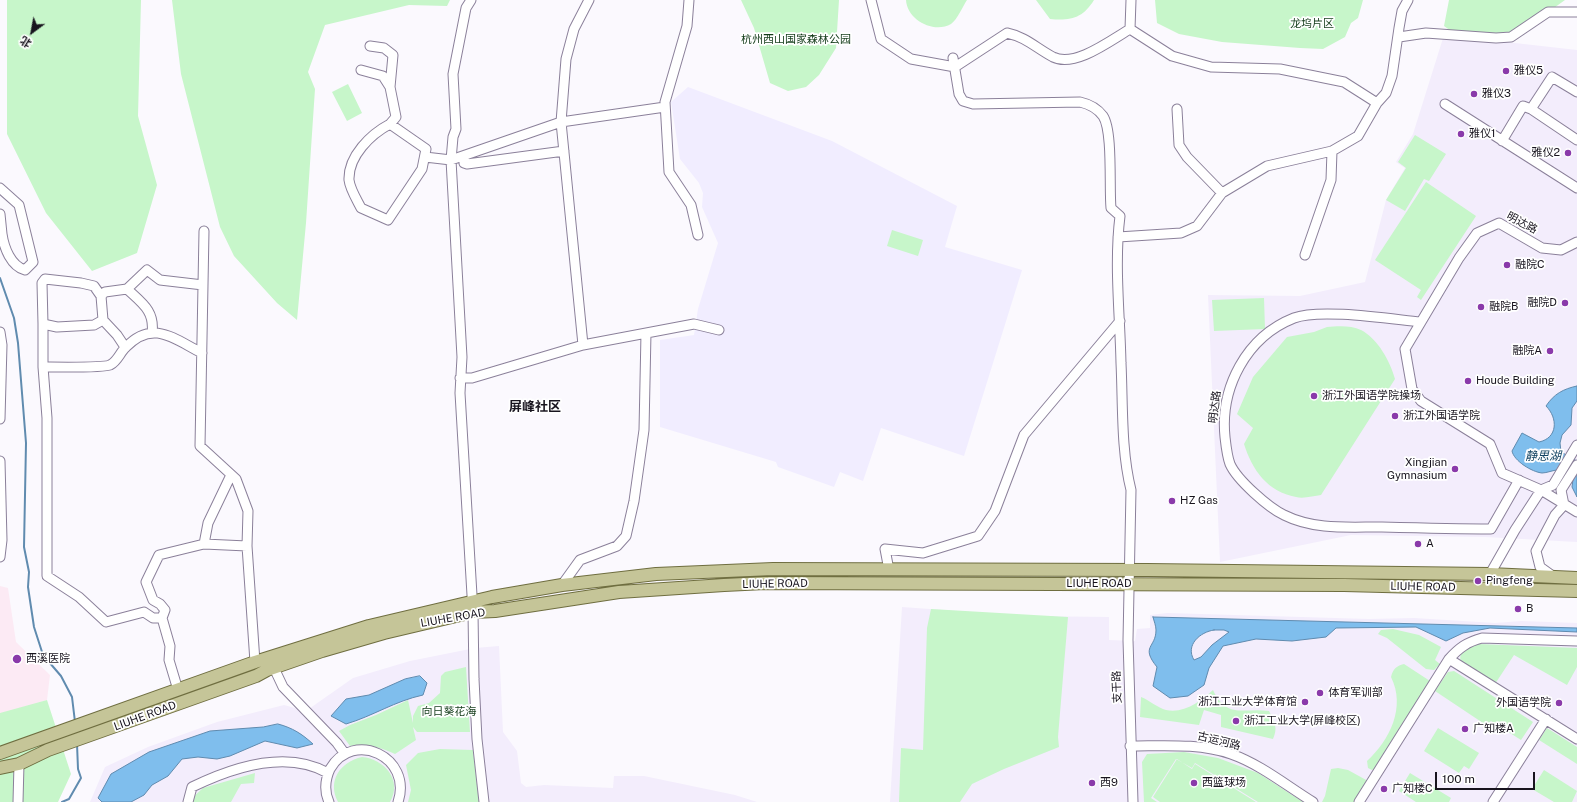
<!DOCTYPE html>
<meta charset="utf-8">
<style>
body{margin:0}
#map{position:relative;width:1577px;height:802px;overflow:hidden;background:#fbf9fe;font-family:"Public Sans","Noto Sans SC",sans-serif}
canvas{display:block}
.north{position:absolute;left:12px;top:12px;width:40px;height:40px;-webkit-text-stroke:3px #fff;paint-order:stroke;rotate:212deg;font-size:11px;font-weight:700;line-height:16px;text-align:center;color:#18141e}
.north::after{content:'';display:block;margin:auto;width:14px;height:18px;background:#18141e;clip-path:polygon(50% 0,100% 100%,50% 72%,0 100%)}
.scale{position:absolute;left:1435px;top:772px;width:100px;height:18px;box-sizing:border-box;border:2px solid #18141e;border-top:0;padding-left:5px;font-size:12px;line-height:14px;white-space:nowrap;color:#18141e;-webkit-text-stroke:3px #fff;paint-order:stroke}
</style>
<div id="map">
<canvas width="1577" height="802"></canvas>
<div class="north">北</div>
<div class="scale">100 m</div>
</div>
<script>
const context = document.querySelector('canvas').getContext('2d');
context.lineJoin = 'round';
function fillPath(path, color) { context.fillStyle = color; context.fill(path, 'evenodd'); }
function stroke(path, color, width, dash) { context.strokeStyle = color; context.lineWidth = width; context.lineCap = dash ? 'butt' : 'round'; context.setLineDash(dash || []); context.stroke(path); }
function write(font, color, halo, rows, align = 'center') {
  context.font = font + ' "Public Sans","Noto Sans SC",sans-serif'; context.lineWidth = 3.5; context.setLineDash([]); context.textBaseline = 'middle'; context.strokeStyle = halo; context.fillStyle = color; for (const [text, x, y, turn = 0] of rows) {
    context.save(); context.translate(x, y); context.rotate((+turn || 0) * Math.PI / 180); context.textAlign = isNaN(turn) ? turn : align; if (halo) context.strokeText(text, 0, 0); context.fillText(text, 0, 0); context.restore();
  }
}
fillPath(new Path2D(`
 M688,87L832,141L957,206L945,247L1022,270L964,456L881,428L863,481L840,472L834,487L778,467L776,462L660,427V340L694,335L698,309L718,243L702,207L703,193L699,183L680,159L671,102Z`), '#f1edff');
fillPath(new Path2D(`
 M1444,35L1577,50V542L1485,537L1351,535L1220,562L1208,295L1300,296L1365,282L1386,200L1405,168L1396,162L1413,134Z
 M902,607L1027,616L1109,617V640L1135,641L1137,629L1150,628V615L1167,613L1369,619L1414,618L1495,623L1521,621L1577,623V802H890Z
 M499,646L503,732L517,751L521,783L526,787L544,785L613,788L614,776H644L735,795L757,802H90L105,767L148,747L217,722L284,705L306,711L353,678L410,661L475,648Z`), '#f3edfc');
fillPath(new Path2D(`
 M0,586L8,588L16,642L50,675L47,700L0,715Z`), '#fceaf4');
fillPath(new Path2D(`
 M7,0H141L138,116L157,185L137,253L92,271L46,213L7,134Z
 M172,0H450L447,6L409,5L325,25L308,72L315,89L306,223L297,320L277,303L234,256L220,227L181,74Z
 M741,0H839L836,48L819,75L806,87L788,91L770,83L754,28Z
 M906,0H967C963,6 957,20 951,24C934,34 907,20 906,0Z
 M1036,0H1094C1083,18 1071,21 1050,19Z
 M1155,0H1363L1358,18L1351,23L1345,37L1323,49L1300,48L1222,42L1179,34L1157,23Z
 M1449,0H1565L1512,38L1462,39L1444,26Z
 M348,84L362,113L347,121L332,92Z
 M1415,135L1446,154L1429,181L1424,179L1405,211L1386,200L1406,168L1398,162Z
 M1426,182L1476,216L1421,300L1417,297L1421,290L1375,260Z
 M892,230L923,240L918,256L887,246Z
 M1264,298L1265,329L1214,331L1212,300Z
 M1327,327C1337,326 1351,325 1361,330C1378,339 1390,361 1395,379L1321,495C1314,496 1303,499 1296,497C1268,492 1252,470 1244,444L1253,428L1237,414L1253,377L1287,337L1314,332Z
 M931,609L1068,617L1058,737L1059,747L1004,769L972,784L960,802H899L901,748L923,750L927,628Z
 M1393,629L1419,635L1441,647L1435,660L1440,664L1434,670L1426,669L1387,638L1378,634L1381,630Z
 M1479,644L1577,648V667L1567,685L1514,655L1495,684L1462,664C1456,651 1468,647 1479,644Z
 M1404,664L1430,681L1377,768L1372,770L1368,768L1367,761C1390,740 1406,707 1391,677C1393,669 1396,666 1404,664Z
 M466,667L470,732H417L413,727L416,740L395,754C379,747 367,743 350,746L339,731L350,725L376,715L408,700L413,723V716L418,706L429,703L440,693L441,676L445,672Z
 M1454,671L1533,722L1521,740L1491,721L1486,725L1435,691L1448,672Z
 M1213,690C1227,720 1244,707 1269,711C1275,722 1278,728 1273,739L1221,727V715L1204,710L1199,725L1140,717L1141,697C1149,700 1158,708 1166,710C1184,714 1201,701 1213,690Z
 M47,700L71,774L58,802H0V713Z
 M1438,728L1479,753L1469,769L1464,766L1459,773L1424,751Z
 M1547,728L1577,747V764L1539,740Z
 M440,749L473,750L479,802H408L411,790L406,765L418,753Z
 M1184,752L1218,758L1258,773L1303,802H1258L1195,763L1192,768L1176,759L1151,798L1157,802H1144L1142,762L1147,754Z
 M362,757C384,759 403,780 390,802H338C327,781 340,762 362,757Z
 M1177,759L1192,769L1195,764L1256,802H1160L1153,797Z
 M1338,768L1348,770L1368,781L1354,802H1322L1325,796L1331,769Z
 M1544,770L1577,791L1572,802H1554L1532,789Z
 M255,773L254,783L241,784L231,802H192L191,799L203,788Z
 M1410,773L1451,798L1449,802H1416L1399,791Z`), '#c7f6ca');
const water = new Path2D(`
 M1577,386V401L1572,408L1571,425L1562,435L1560,443L1561,452L1577,461V497L1572,487L1573,479L1558,470C1553,470 1547,473 1542,473C1532,472 1514,461 1512,451L1522,433L1539,442C1558,438 1558,418 1546,406C1554,394 1563,389 1577,386Z
 M1153,617L1577,628V632L1490,628L1463,633L1446,641L1416,627L1336,628L1326,637L1292,641L1256,639L1223,646L1209,668L1204,685L1188,696L1170,698L1153,686L1157,667C1140,646 1156,648 1156,630C1156,626 1154,621 1153,617ZM1214,630H1224L1229,632L1212,645L1201,657L1194,660C1185,645 1200,632 1214,630Z
 M420,676L427,683L423,695C395,701 373,716 346,724L331,716L346,699L369,695L405,679Z
 M278,724C293,728 302,734 313,744L297,748L265,741L230,756L217,759L198,757L182,759L168,776L152,785L144,795L131,802H102L98,798L111,774L149,752L210,731L263,727Z`);
fillPath(water, '#7fbeed');
stroke(water, '#608baf', 1);
stroke(new Path2D(`
 M0,278L14,318L18,343L26,443L24,547L29,572L28,587L34,627L43,655L61,676L72,697L75,722
 M62,802L69,799L81,778L78,769L77,744`), '#608baf', 2);
const minor = new Path2D(`
 M471,0L466,8L453,74L456,129L453,137L451,160L462,357L460,393L473,612L474,679L477,739L484,802
 M689,0L687,26L665,102L669,172L691,205L698,235
 M871,0L881,39L911,59L955,67L1007,33C1026,37 1036,48 1053,57C1075,68 1111,40 1130,29
 M1130,29L1172,56L1211,67L1280,69L1344,82L1377,103
 M1130,29L1131,0
 M1399,37L1426,33L1496,38L1511,37L1548,12H1577
 M370,46L384,48L393,55L390,87
 M953,58L959,94L963,101L973,104L1080,102C1089,104 1097,108 1103,116C1113,131 1109,188 1111,208L1120,216C1114,264 1120,315 1121,363C1123,405 1121,450 1131,490L1128,640L1133,802
 M361,70L383,76L390,87L396,117L390,124
 M1445,104L1577,188
 M1177,109L1179,145L1187,157L1222,193
 M1531,109L1577,140
 M390,124L426,149L422,169L388,220L361,208C357,200 350,189 349,180C348,156 371,134 390,124Z
 M1502,141L1523,106L1531,109L1552,77L1577,92
 M464,156V163L467,164L564,151
 M425,157L451,160L561,122L665,107
 M0,188L19,205L33,262L25,270C11,266 4,248 2,234
 M0,214L2,234L0,236
 M204,231L200,446L236,479L248,511L247,546L255,662
 M1118,237L1181,233L1197,226L1222,193L1267,166L1332,151L1358,136L1377,103L1386,93L1392,76L1399,28L1402,11L1408,0
 M1577,242L1561,250L1542,248L1499,223L1477,233L1459,258L1405,349L1412,389L1421,401L1490,444L1502,473L1541,490L1577,512
 M1305,255L1331,180L1332,151
 M127,289C142,303 155,311 152,333
 M1420,322C1390,319 1320,308 1294,318C1246,337 1220,388 1225,437C1226,446 1227,456 1230,464C1237,480 1269,508 1284,515C1314,530 1348,527 1379,527C1417,528 1454,529 1491,529L1519,480
 M43,324L42,283L45,279L81,283L94,286L101,296
 M0,332L2,345L0,419
 M583,345L561,122L566,59L574,29L589,0
 M125,347L117,335L103,320L101,296L105,292L127,289L147,270L160,280L203,285
 M43,367V324L57,327L94,325L103,320
 M460,378H472L583,345L694,324L719,330
 M0,461L2,540L0,557
 M204,544L208,523L231,475
 M889,570L885,549L923,553L978,536L995,511L1024,435L1120,321
 M1490,574L1515,530L1541,490L1553,485L1577,445
 M1554,577L1540,567L1536,551L1555,515L1564,505L1561,490L1577,465
 M562,585L580,560L617,546L626,536L634,501L644,430L646,333
 M162,618H153L144,612L106,622L79,597L47,576V418L43,367C54,367 103,368 110,365C118,361 120,352 126,347C153,319 174,339 202,353
 M1449,659L1577,739
 M274,668L283,687L337,743L345,754
 M178,690L169,660L170,646L162,618L165,610L160,604L153,600L146,582L159,555L204,544L247,546
 M1130,746C1164,746 1199,743 1231,754C1260,764 1287,786 1313,802
 M18,802L19,764
 M188,802L192,787C233,767 286,749 328,773
 M329,802C324,791 325,780 330,769C353,729 413,757 398,802
 M1359,802L1449,659C1459,648 1467,642 1482,638L1577,641
 M1493,802L1546,719`);
const major = new Path2D(`
 M0,753L255,662L369,626L492,597L562,585L656,574L773,569L1148,570L1490,574L1577,578
 M0,768L19,764L48,750L256,676L267,670L322,651L384,633L473,612L495,611L619,592L724,585L765,583L1344,585L1577,591`);
stroke(minor, '#8b809a', 11);
stroke(major, '#6f6e40', 14);
stroke(minor, '#fff', 9);
stroke(major, '#c5c598', 12);
for (const [x, y, r, color] of [
 [1506,71,4,"#8a3aaa"],
 [1474,94,4,"#8a3aaa"],
 [1461,134,4,"#8a3aaa"],
 [1568,153,4,"#8a3aaa"],
 [1507,265,4,"#8a3aaa"],
 [1565,303,4,"#8a3aaa"],
 [1481,307,4,"#8a3aaa"],
 [1550,351,4,"#8a3aaa"],
 [1468,381,4,"#8a3aaa"],
 [1314,396,4,"#8a3aaa"],
 [1395,416,4,"#8a3aaa"],
 [1455,469,4,"#8a3aaa"],
 [1172,501,4,"#8a3aaa"],
 [1418,544,4,"#8a3aaa"],
 [1478,581,4,"#8a3aaa"],
 [1518,609,4,"#8a3aaa"],
 [17,659,5,"#8a3aaa"],
 [1320,693,4,"#8a3aaa"],
 [1305,702,4,"#8a3aaa"],
 [1559,703,4,"#8a3aaa"],
 [1236,721,4,"#8a3aaa"],
 [1465,729,4,"#8a3aaa"],
 [1092,783,4,"#8a3aaa"],
 [1194,783,4,"#8a3aaa"],
 [1384,789,4,"#8a3aaa"]
]) { const dot = new Path2D(); dot.arc(x, y, r, 0, 2 * Math.PI); context.fillStyle = color; context.fill(dot); stroke(dot, '#fff', 1.5); }
write('11px', '#133b19', '#fff', [
 ["龙坞片区",1312,24],
 ["杭州西山国家森林公园",796,40],
 ["向日葵花海",449,712]
]);
write('11px', '#18141e', '#fff', [
 ["雅仪5",1514,71],
 ["雅仪3",1482,94],
 ["雅仪1",1469,134],
 ["雅仪2",1560,153,"right"],
 ["融院C",1515,265],
 ["融院D",1557,303,"right"],
 ["融院B",1489,307],
 ["融院A",1542,351,"right"],
 ["Houde Building",1476,381],
 ["浙江外国语学院操场",1322,396],
 ["浙江外国语学院",1403,416],
 ["Xingjian",1447,463,"right"],
 ["Gymnasium",1447,476,"right"],
 ["HZ Gas",1180,501],
 ["A",1426,544],
 ["Pingfeng",1486,581],
 ["B",1526,609],
 ["西溪医院",26,659],
 ["体育军训部",1328,693],
 ["浙江工业大学体育馆",1297,702,"right"],
 ["外国语学院",1551,703,"right"],
 ["浙江工业大学(屏峰校区)",1244,721],
 ["广知楼A",1473,729],
 ["西9",1100,783],
 ["西篮球场",1202,783],
 ["广知楼C",1392,789]
], 'left');
write('11px', '#18141e', '#fff', [
 ["明达路",1522,223,28],
 ["明达路",1215,407,-83],
 ["LIUHE ROAD",775,584,-1],
 ["LIUHE ROAD",1099,584],
 ["LIUHE ROAD",1423,587,1],
 ["LIUHE ROAD",453,618,-10],
 ["支干路",1117,687,-92],
 ["LIUHE ROAD",145,716,-20],
 ["古运河路",1219,741,14]
]);
write('italic 12px', '#124362', '#fff', [
 ["静思湖",1543,456]
]);
write('bold 13px', '#18141e', '#fff', [
 ["屏峰社区",535,407]
]);
</script>
